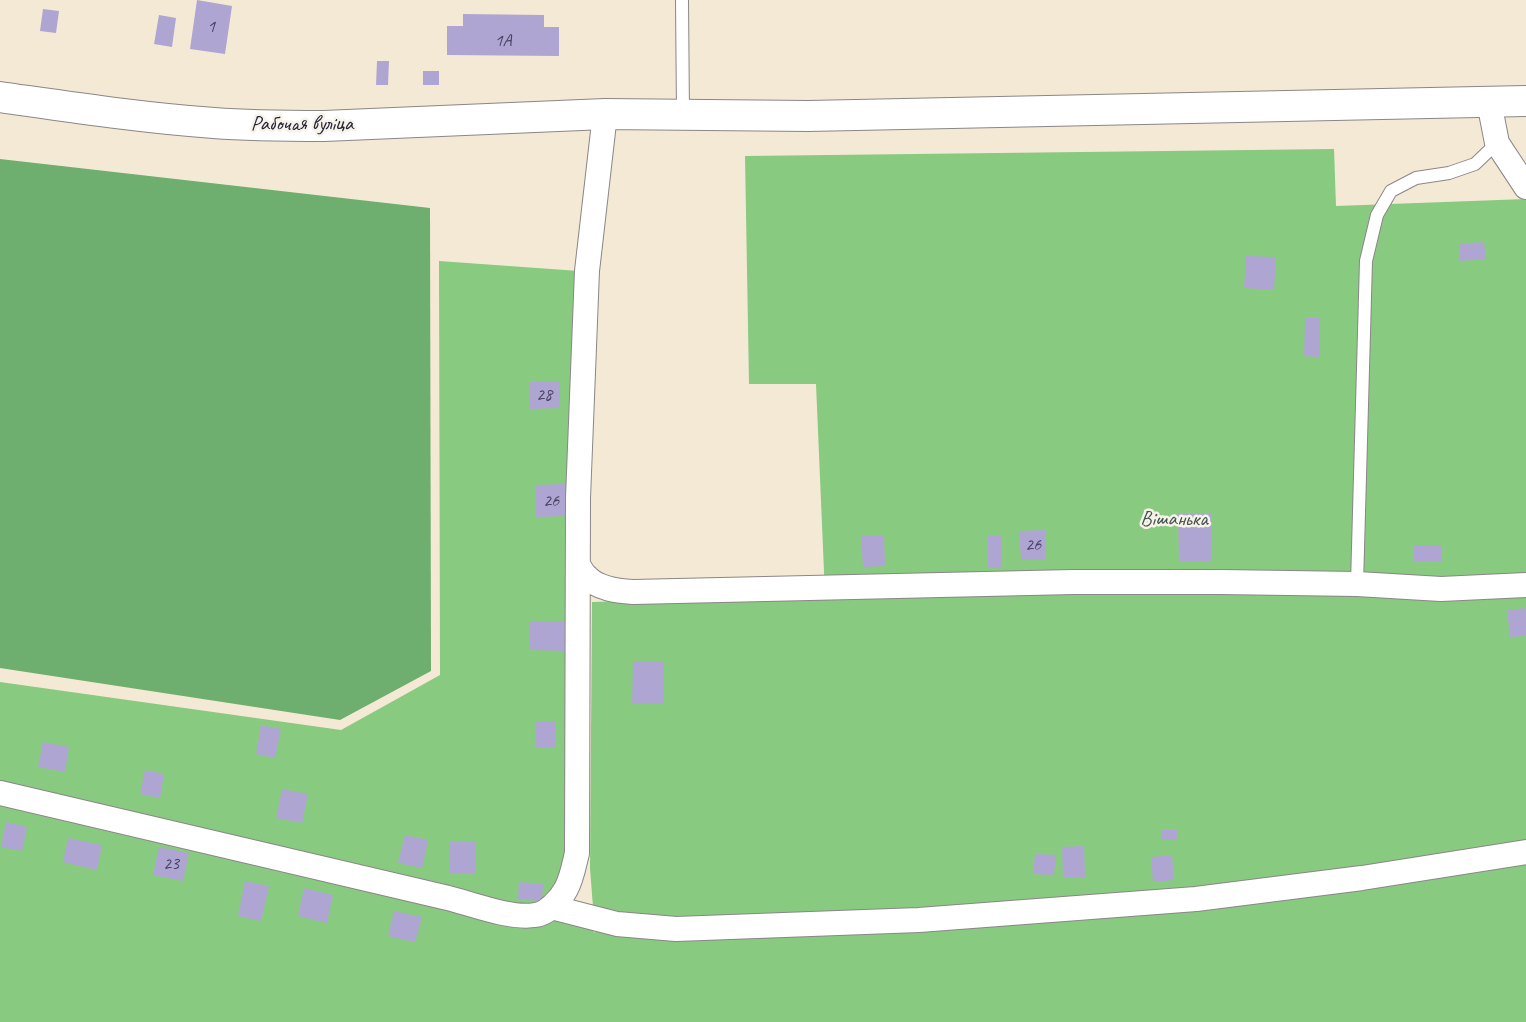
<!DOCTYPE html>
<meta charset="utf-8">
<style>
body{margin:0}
canvas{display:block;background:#f4e9d4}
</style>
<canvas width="1526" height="1022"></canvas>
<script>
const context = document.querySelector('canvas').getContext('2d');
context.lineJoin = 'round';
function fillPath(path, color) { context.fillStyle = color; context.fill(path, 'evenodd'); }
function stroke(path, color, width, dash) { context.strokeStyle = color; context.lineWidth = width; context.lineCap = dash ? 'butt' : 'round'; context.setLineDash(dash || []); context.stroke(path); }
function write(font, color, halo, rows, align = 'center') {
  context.font = font + ' Caveat,sans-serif'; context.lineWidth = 5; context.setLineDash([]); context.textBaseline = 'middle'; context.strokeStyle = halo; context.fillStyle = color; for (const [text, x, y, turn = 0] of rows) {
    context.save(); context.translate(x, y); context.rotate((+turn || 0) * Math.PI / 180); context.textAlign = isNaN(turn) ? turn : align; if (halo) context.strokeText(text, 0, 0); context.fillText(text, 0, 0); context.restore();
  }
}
fillPath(new Path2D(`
 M1334,149L1336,206L1526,199V1022H0V682L341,730L440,675L439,261L579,271L571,851L559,891L595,933L590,868L592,602L825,595L816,384H749L745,156Z`), '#89ca81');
fillPath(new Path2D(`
 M0,159L430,208L431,671L340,720L0,668Z`), '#6eae6f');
fillPath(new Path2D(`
 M197,0L232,6L225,54L190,49Z
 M43,9L59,11L56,33L40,31Z
 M463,14L544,15V27H559V56L447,55V26H463Z
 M159,15L176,18L172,47L154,44Z
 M377,61H389L388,85H376Z
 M423,71H439V85H423Z
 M1484,242L1486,259L1460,261L1459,244Z
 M1246,256L1276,257L1274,290L1244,288Z
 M1305,318H1320L1319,357L1304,356Z
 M559,381L560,408L529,409V382Z
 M565,484L566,516L536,517L535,485Z
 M1178,514H1211V561H1179Z
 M1045,530L1046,559L1021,560L1019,531Z
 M884,535L885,566L863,567L861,536Z
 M987,536H1002V567H988Z
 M1414,545H1442V562H1414Z
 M1526,608V636L1510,637L1507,610Z
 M529,621L566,622L565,651L529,650Z
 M633,661H664V703H632Z
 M555,721V748H535V722Z
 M261,725L281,729L275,758L256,754Z
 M43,742L69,747L65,772L38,767Z
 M145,770L164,774L160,798L140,794Z
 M282,789L308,794L302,823L276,818Z
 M6,822L27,827L22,851L1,847Z
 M1161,830H1177V840H1161Z
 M405,835L428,840L422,868L398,863Z
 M68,838L102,845L97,870L63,862Z
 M449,842H476V874H449Z
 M1084,846L1085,877H1063L1062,847Z
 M159,847L189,853L183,881L153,875Z
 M1035,854L1056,855L1054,875L1033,874Z
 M1172,855L1174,880L1153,882L1151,857Z
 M245,881L269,886L261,921L238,916Z
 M519,882L543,884L542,901L518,899Z
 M304,888L333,895L327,923L298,916Z
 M394,911L422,917L415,942L388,936Z`), '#afa5d2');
const service = new Path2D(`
 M682,0L683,114
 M1357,584L1366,261L1377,215L1391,191L1416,178L1449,173L1475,164L1497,143`);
const minor = new Path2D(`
 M1489,102L1497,143L1526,187
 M578,565C581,569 583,574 587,577C598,589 618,591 633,592L1073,582H1220L1357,584L1441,589L1526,585
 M0,793L448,898C472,904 510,919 535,915C547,914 560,900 566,889C572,878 574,865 577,853L578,498L587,271L605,114
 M551,907L617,924L676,929L919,920L1196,899L1362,878L1526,852`);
const tertiary = new Path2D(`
 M0,97C71,107 143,118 214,123C251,126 288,126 324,126L605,114L808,116L1526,101`);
stroke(service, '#8b8688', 14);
stroke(minor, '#8b8688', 26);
stroke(tertiary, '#8b8688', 32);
stroke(service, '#fff', 12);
stroke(minor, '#fff', 24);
stroke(tertiary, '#fff', 30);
write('18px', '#454361', null, [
 ["1",211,27],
 ["1А",503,41],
 ["28",544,395],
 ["26",551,501],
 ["26",1033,545],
 ["23",171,864]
]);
write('21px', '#22223b', '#f7f3e8', [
 ["Рабочая вуліца",302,124]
]);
write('21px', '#415450', '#f7f3e8', [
 ["Вішанька",1174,519]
]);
</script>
